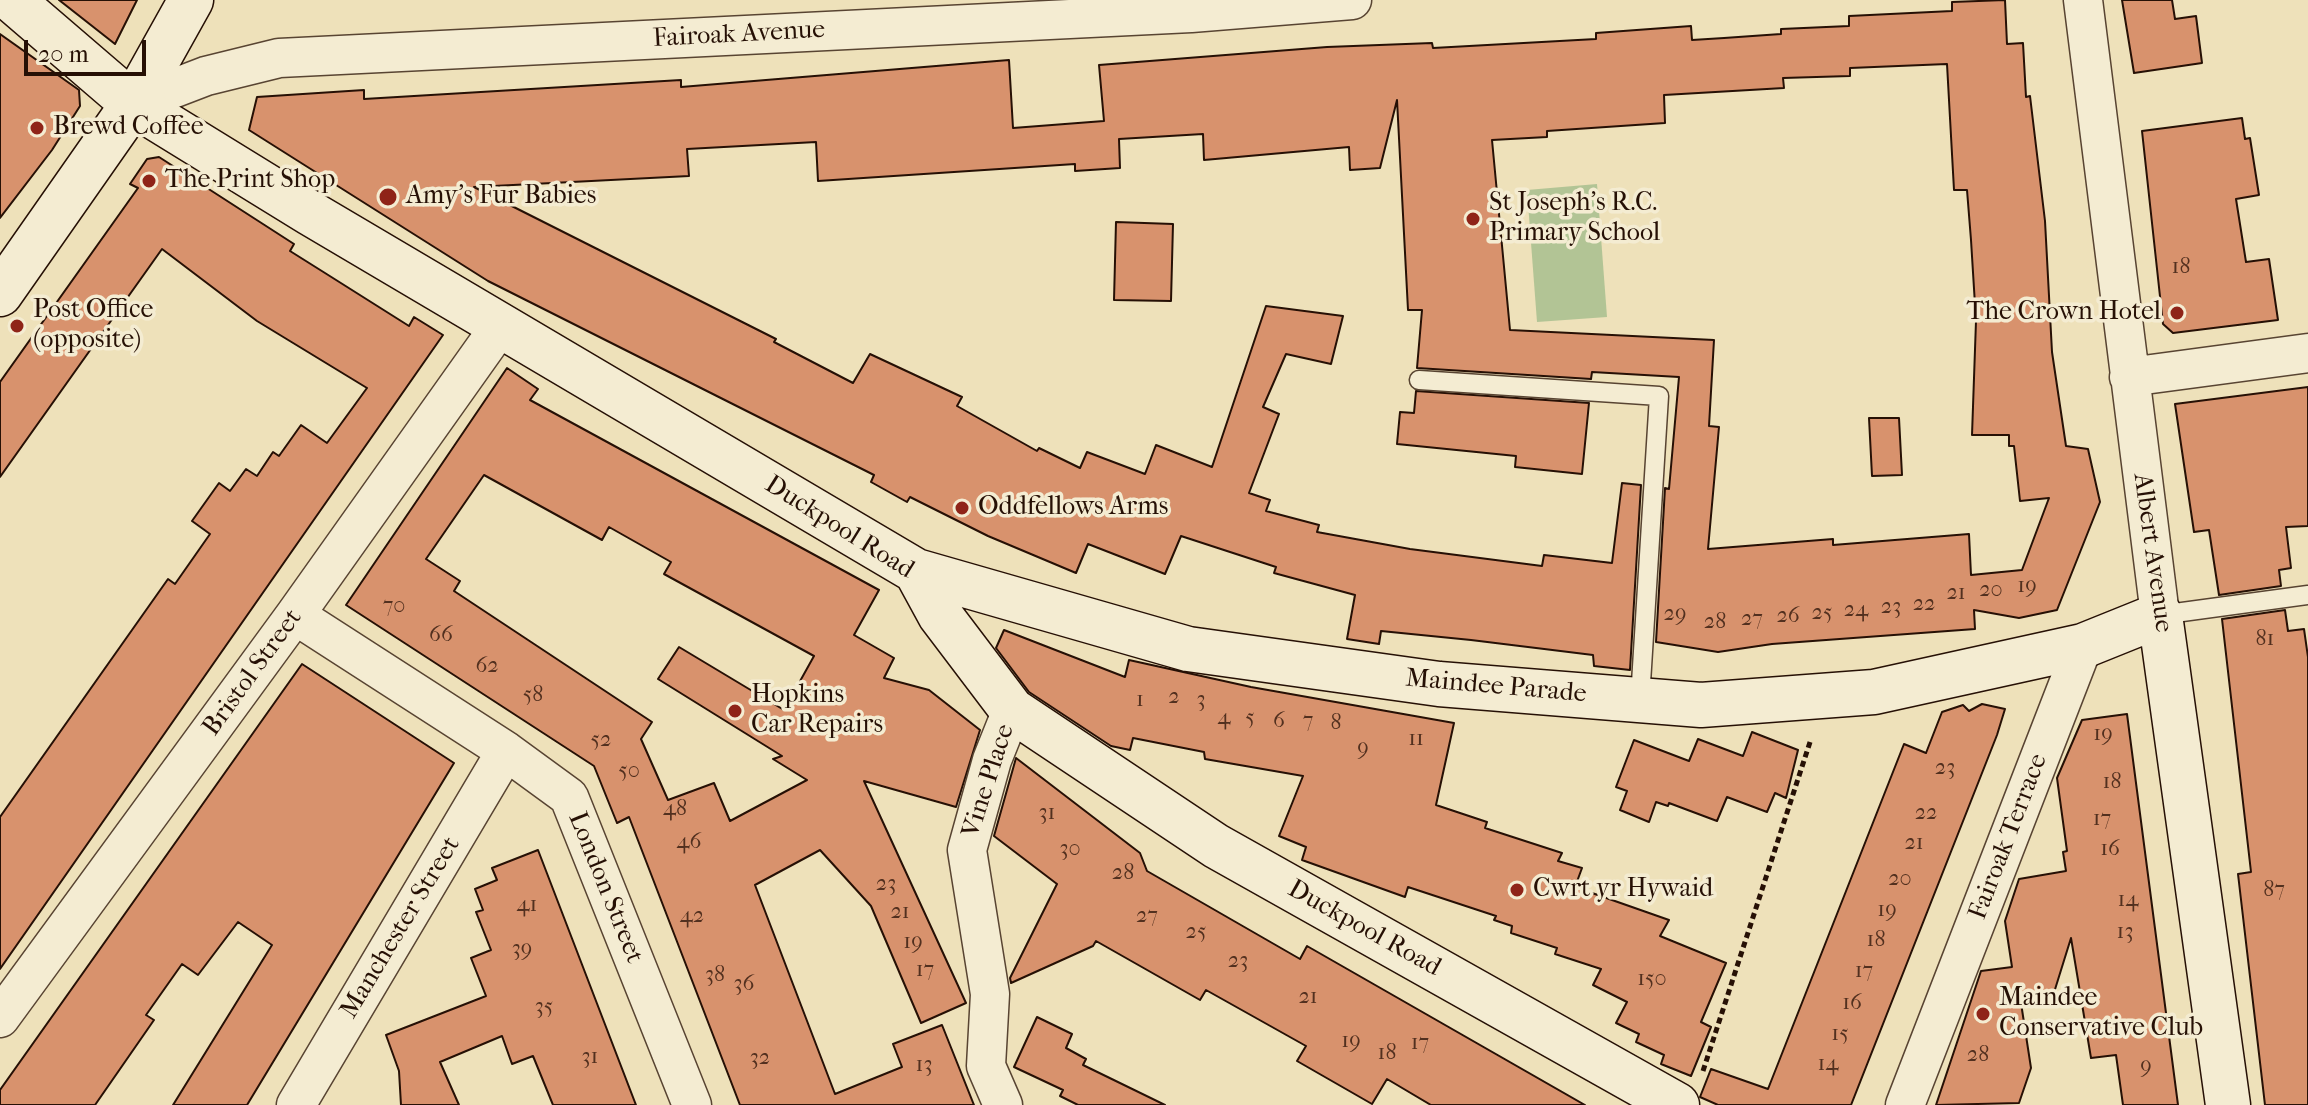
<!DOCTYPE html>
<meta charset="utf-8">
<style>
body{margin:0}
#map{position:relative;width:2308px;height:1105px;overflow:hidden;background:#eee1ba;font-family:"IM FELL French Canon",serif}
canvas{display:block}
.scale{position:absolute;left:24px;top:40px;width:122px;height:36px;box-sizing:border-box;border:4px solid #261005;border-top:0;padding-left:10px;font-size:24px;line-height:28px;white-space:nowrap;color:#261005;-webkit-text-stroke:6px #f4ecd2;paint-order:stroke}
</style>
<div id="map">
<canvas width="2308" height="1105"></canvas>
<div class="scale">20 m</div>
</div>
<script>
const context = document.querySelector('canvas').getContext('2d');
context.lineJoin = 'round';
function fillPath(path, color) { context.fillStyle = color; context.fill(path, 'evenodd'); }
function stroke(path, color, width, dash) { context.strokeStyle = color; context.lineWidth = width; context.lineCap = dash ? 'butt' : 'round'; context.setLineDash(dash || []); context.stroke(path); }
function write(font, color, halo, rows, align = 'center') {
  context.font = font + ' "IM FELL French Canon",serif'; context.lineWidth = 7; context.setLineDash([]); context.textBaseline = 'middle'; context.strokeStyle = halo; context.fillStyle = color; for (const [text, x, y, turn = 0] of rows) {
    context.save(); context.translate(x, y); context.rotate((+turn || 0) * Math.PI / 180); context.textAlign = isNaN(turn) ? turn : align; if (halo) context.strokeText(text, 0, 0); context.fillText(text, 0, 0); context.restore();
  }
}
fillPath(new Path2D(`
 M1597,184L1607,317L1537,322L1527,190Z`), '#b2c495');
const building = new Path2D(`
 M59,0H137L115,44Z
 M2005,0L2007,44L2023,43L2026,97L2030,96L2045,221L2052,352L2066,446L2088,449L2100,502L2057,610L2019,618L1974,610L1975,629L1772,644L1718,652L1656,642L1665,488L1669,489L1679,377L1592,372L1591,379L1417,368L1422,310H1408L1397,100L1380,168L1350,170L1349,147L1204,160L1203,134L1119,139L1120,168L1075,171V164L818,181L816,142L687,149L689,176L474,187L776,339L774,342L853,383L870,354L962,397L957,406L1037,451L1039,448L1080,468L1087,452L1145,474L1156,445L1212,467L1266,306L1343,316L1331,364L1286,354L1263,407L1279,414L1249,493L1270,500L1266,511L1319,525L1317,532L1410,549L1542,566L1544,555L1612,563L1622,483L1641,485L1630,670L1594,666L1593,655L1471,640L1381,631L1379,644L1347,639L1355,595L1274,573L1276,567L1181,536L1165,574L1088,544L1076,573L988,536L910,497L907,502L871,482L874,475L488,281L249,130L257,97L364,90V99L681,80V87L1009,60L1013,128L1104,121L1099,65L1327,47L1432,43L1433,48L1596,39V33L1691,26L1692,40L1724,38L1781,34V29L1849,26V16L1952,11V2ZM1947,64L1954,190H1967L1971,240L1976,321L1972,435H2009V446H2014L2020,501L2049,498L2022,570L1971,575L1969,534L1833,545V539L1708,549L1719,427L1709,426L1714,340L1510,330L1492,140L1547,137V131L1665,123L1664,95L1784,88L1783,78L1850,76V68Z
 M2122,0H2172L2175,19L2196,16L2202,63L2134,73Z
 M0,34L79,90L80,106L52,150L0,218Z
 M2242,118L2245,139L2250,138L2259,195L2236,199L2246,262L2269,259L2278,320L2173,333L2163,324L2142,131Z
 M159,157L294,244L290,251L325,273L409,326L414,317L443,335L0,969V817L168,579L175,584L210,534L192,521L219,483L230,491L246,469L257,476L273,452L279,456L301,425L327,443L367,388L257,321L162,249L0,477V382L138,188L130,184L147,159Z
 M1116,222L1173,224L1171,301L1114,300Z
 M507,368L538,389L530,400L879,590L854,635L894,658L884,678L929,690L980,730L956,807L864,781L966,1003L921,1023L871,906L820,850L755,885L835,1094L902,1067L893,1044L942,1025L974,1105H740L629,817L617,823L594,766L346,605ZM484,475L602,540L609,527L671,562L664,574L814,656L784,710L679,647L658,679L782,756L773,759L807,780L730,821L714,783L668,800L641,739L652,722L454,591L460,581L426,559Z
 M2308,387V526L2286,527L2291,568L2279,570L2281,586L2219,595L2209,530L2194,532L2175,404Z
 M1416,391L1589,403L1582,474L1515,467L1516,456L1397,444L1400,412L1414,413Z
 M1869,418H1899L1902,475L1872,476Z
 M2285,610L2288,631L2304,629L2308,657V1105H2265L2238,874L2251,872L2222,619Z
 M1004,630L1125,677L1129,660L1251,687L1454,723L1436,805L1487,822L1485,828L1562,853L1558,861L1582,868L1575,887L1669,920L1660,936L1726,963L1701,1022L1711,1027L1691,1076L1661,1064L1664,1055L1636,1042L1639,1034L1616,1023L1627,1002L1593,985L1601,969L1555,954L1557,948L1511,933L1512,926L1494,920L1496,916L1408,887L1405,897L1302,860L1306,847L1279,836L1303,776L1205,759L1204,752L1133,738L1130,750L1111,746L1029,692L996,648Z
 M302,664L454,763L247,1105H173L272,945L238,922L198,975L182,964L146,1015L154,1020L95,1105H0V1090Z
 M1982,704L2005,709L1997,735L1851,1105H1718L1700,1097L1711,1069L1768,1089L1904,744L1926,753L1942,712L1963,705L1969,711Z
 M2127,714L2178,1105H2123L2116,1055L2091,1058L2071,938L2052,999L2021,1003L2031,1068L2019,1103L1936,1105L1981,971L2012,967L2005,921L2019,879L2066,871L2063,852L2067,851L2057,778L2082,720Z
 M1752,732L1798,750L1786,798L1775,793L1767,812L1727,797L1717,821L1669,803L1668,806L1656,802L1649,822L1620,810L1627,791L1616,787L1634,740L1689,761L1698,739L1743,756Z
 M1016,758L1140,853L1147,871L1300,959L1307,946L1585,1105H1431L1387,1079L1372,1104L1297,1061L1306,1046L1206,990L1200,1000L1096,941L1093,946L1011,983L1010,978L1057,884L994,836Z
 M538,850L636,1105H553L533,1056L512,1064L502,1036L440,1062L459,1105H401L399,1071L386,1035L486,996L471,958L491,950L476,912L483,910L475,889L497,880L492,868Z
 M1037,1017L1072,1034L1066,1048L1086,1059L1083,1065L1165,1105H1078L1060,1096L1063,1090L1014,1067Z`);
fillPath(building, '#d8926d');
stroke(building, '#261005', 2);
const lane = new Path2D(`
 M1419,380L1659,396L1640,699
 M2160,615L2308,595`);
const street = new Path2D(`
 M2083,0L2160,615
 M133,104L206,76L279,58L1191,13L1352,0
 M2129,377L2308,353
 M295,615L506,751L569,797L692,1105
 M0,1018L295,615L501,325
 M296,1105L506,751
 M1003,1105L986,1066L990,994L967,850L992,760L1012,710
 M1905,1105L2083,646`);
const secondary = new Path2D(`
 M12,0L133,104L310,213L916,571L940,615L1012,710L1216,846L1677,1105
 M0,294L133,104L191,0
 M916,571L1188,649L1439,684L1701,705L1874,692L2083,646L2160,615L2228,1105`);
stroke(lane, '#584432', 21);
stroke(street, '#584432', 41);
stroke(secondary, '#261005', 47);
stroke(new Path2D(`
 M1703,1071L1811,739`), '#261005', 5, [6, 4]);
stroke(lane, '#f4ecd2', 18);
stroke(street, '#f4ecd2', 38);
stroke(secondary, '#f4ecd2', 44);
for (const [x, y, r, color] of [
 [37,128,8,"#8f2418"],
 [149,181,8,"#8f2418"],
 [388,197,10,"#8f2418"],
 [1473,219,8,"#8f2418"],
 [2177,313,8,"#8f2418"],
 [17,326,8,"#8f2418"],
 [962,508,8,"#8f2418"],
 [735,711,8,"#8f2418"],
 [1517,890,8,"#8f2418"],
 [1983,1014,8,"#8f2418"]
]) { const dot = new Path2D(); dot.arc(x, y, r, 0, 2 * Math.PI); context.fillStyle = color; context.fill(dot); stroke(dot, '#f4ecd2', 3); }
write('22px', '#52301f', null, [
 ["18",2181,268],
 ["19",2027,587],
 ["20",1991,591],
 ["21",1956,594],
 ["22",1924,605],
 ["70",394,607],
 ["23",1891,608],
 ["24",1856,611],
 ["25",1822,614],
 ["29",1675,615],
 ["26",1788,617],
 ["27",1752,620],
 ["28",1715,623],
 ["66",441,636],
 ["81",2265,640],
 ["62",487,667],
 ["58",533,696],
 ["2",1174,698],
 ["1",1140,701],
 ["3",1201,701],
 ["4",1224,719],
 ["5",1250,719],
 ["6",1279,722],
 ["7",1308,722],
 ["8",1336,724],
 ["19",2103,735],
 ["11",1416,740],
 ["52",601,741],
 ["9",1363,749],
 ["23",1945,769],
 ["50",629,772],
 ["18",2112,783],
 ["48",675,810],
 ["31",1047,814],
 ["22",1926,814],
 ["17",2102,820],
 ["46",689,843],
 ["21",1914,844],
 ["30",1070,850],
 ["16",2110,850],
 ["28",1123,874],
 ["20",1900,880],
 ["23",886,885],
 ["87",2274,891],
 ["14",2128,901],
 ["41",527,906],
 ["19",1887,911],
 ["21",900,913],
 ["42",692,917],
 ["27",1147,917],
 ["25",1196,933],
 ["13",2125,933],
 ["18",1876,941],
 ["19",913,943],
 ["39",522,950],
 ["23",1238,962],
 ["17",925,971],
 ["17",1864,972],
 ["38",715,976],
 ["150",1652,980],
 ["36",744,985],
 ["21",1308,998],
 ["16",1852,1004],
 ["35",544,1008],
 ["15",1840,1035],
 ["19",1351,1042],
 ["17",1420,1044],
 ["18",1387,1054],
 ["28",1978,1056],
 ["31",590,1058],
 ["32",760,1059],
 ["14",1828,1065],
 ["13",924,1066],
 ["9",2146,1067]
]);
write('26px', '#261005', '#f4ecd2', [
 ["Fairoak Avenue",739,35,-3],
 ["Duckpool Road",839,528,32],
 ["Albert Avenue",2152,553,82],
 ["Bristol Street",253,673,-54],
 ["Maindee Parade",1496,687,5],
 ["Vine Place",989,781,-72],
 ["Fairoak Terrace",2009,837,-69],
 ["London Street",605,888,68],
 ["Manchester Street",401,928,-59],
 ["Duckpool Road",1364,929,29]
]);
write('26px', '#261005', '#f4ecd2', [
 ["Brewd Coffee",53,128],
 ["The Print Shop",165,181],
 ["Amy’s Fur Babies",406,197],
 ["St Joseph's R.C.",1489,204],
 ["Primary School",1489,234],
 ["Post Office",33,311],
 ["(opposite)",33,341],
 ["The Crown Hotel",2161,313,"right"],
 ["Oddfellows Arms",978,508],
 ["Hopkins",751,696],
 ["Car Repairs",751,726],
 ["Cwrt yr Hywaid",1533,890],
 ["Maindee",1999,999],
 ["Conservative Club",1999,1029]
], 'left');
</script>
